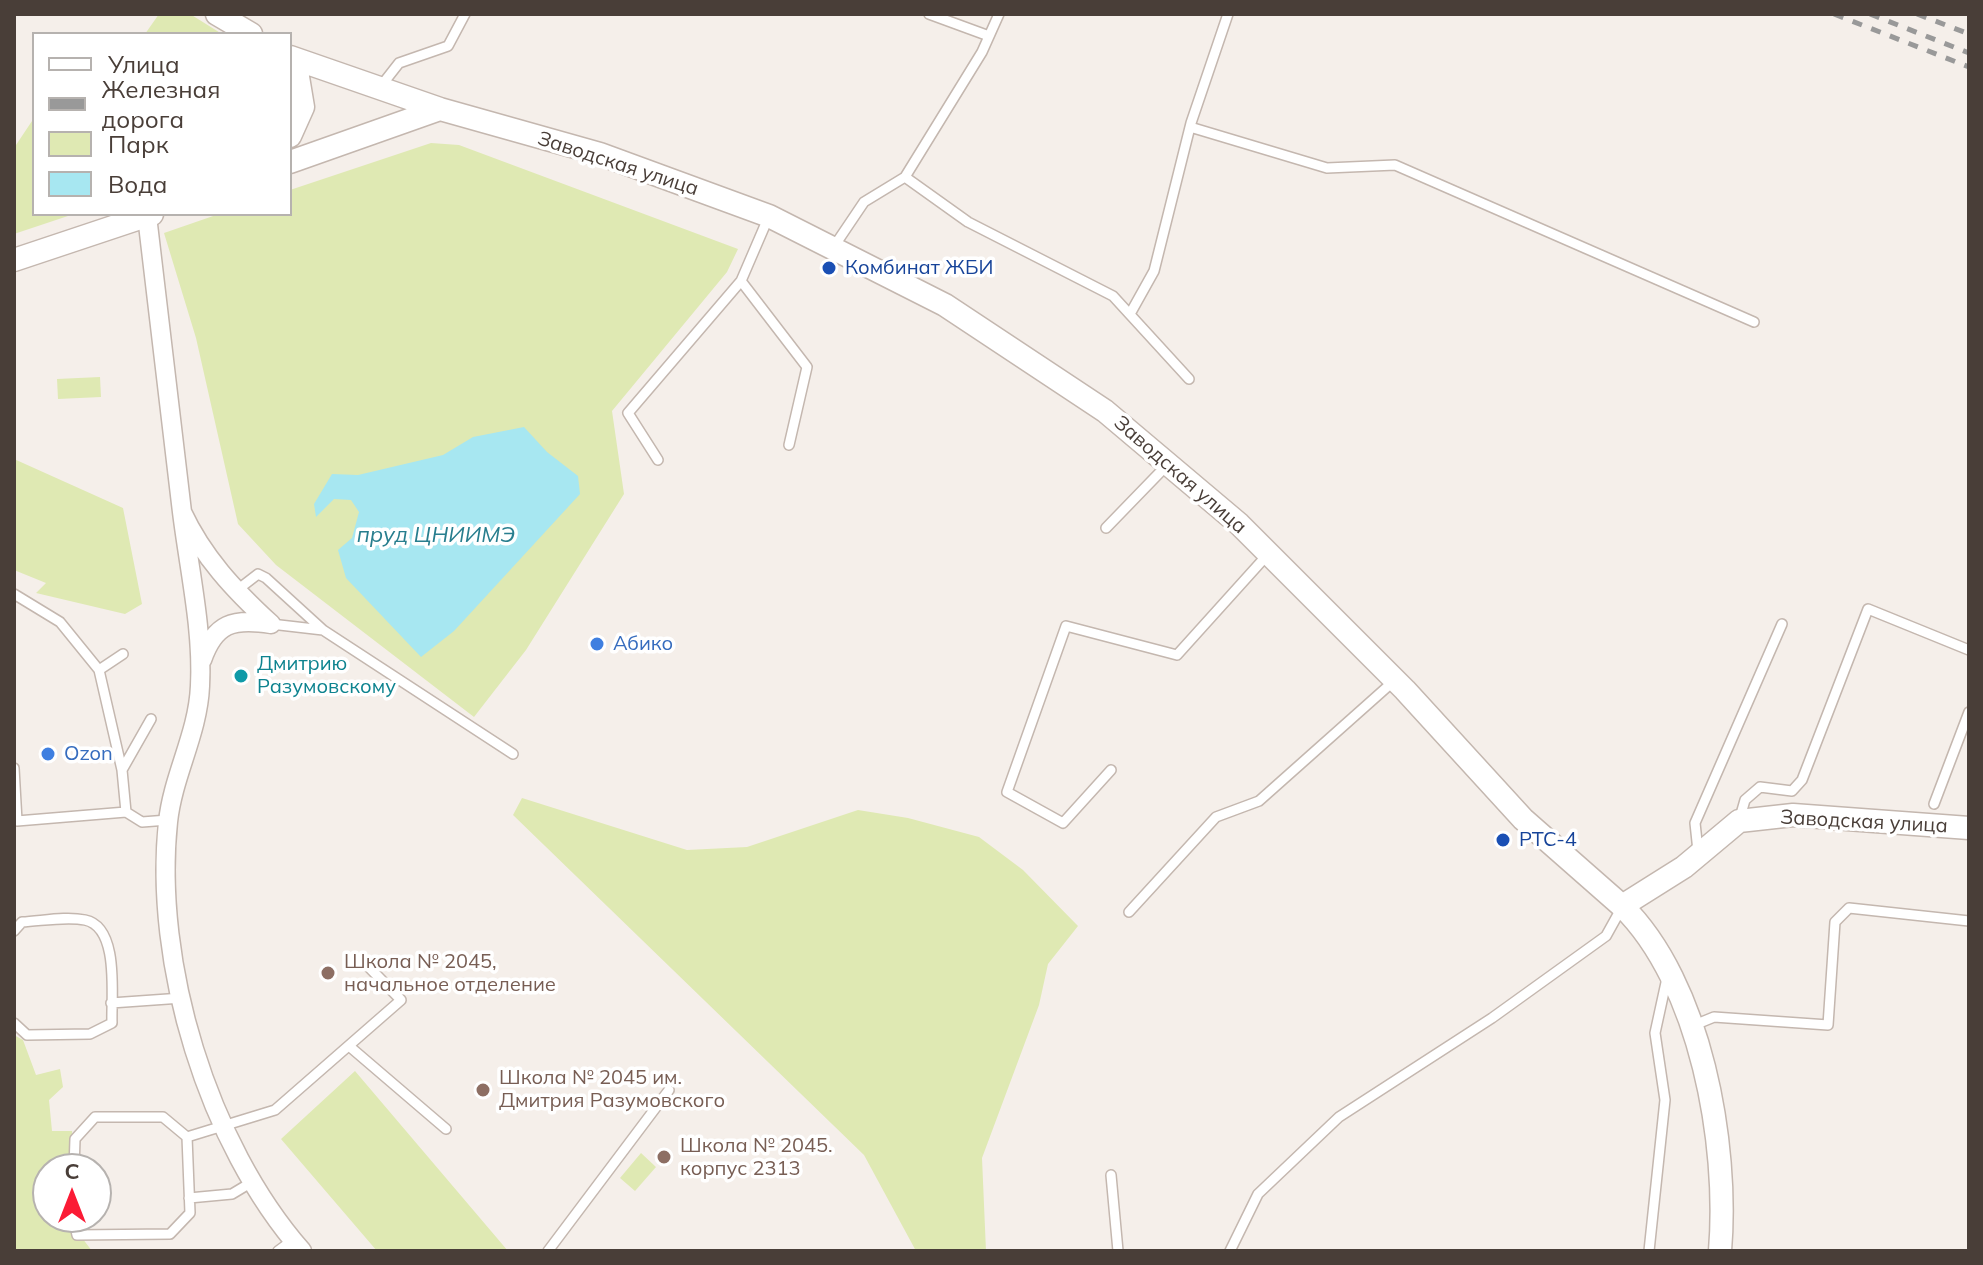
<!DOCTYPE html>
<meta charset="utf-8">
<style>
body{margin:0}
#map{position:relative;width:1983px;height:1265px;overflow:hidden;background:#f5efea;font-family:Mulish,sans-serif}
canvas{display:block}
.frame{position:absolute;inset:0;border:16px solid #493e38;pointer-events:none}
.legend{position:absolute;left:32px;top:32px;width:260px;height:184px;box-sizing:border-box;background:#fff;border:2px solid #b6b2af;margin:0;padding:10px 14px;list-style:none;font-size:24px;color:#493e38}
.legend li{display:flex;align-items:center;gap:16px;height:40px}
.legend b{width:40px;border:2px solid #b6b2af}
.north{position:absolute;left:32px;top:1153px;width:80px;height:80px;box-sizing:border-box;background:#fff;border:2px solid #b6b2af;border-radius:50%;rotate:0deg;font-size:22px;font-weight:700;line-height:32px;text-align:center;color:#493e38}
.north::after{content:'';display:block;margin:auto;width:28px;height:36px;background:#fb1b35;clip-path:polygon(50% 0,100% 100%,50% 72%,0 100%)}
</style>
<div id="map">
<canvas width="1983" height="1265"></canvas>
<div class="frame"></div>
<ul class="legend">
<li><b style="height:10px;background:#fff"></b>Улица</li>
<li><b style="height:10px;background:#999"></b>Железная дорога</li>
<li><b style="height:22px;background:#dfe9b3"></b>Парк</li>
<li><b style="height:22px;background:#a7e7f1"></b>Вода</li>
</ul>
<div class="north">С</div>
</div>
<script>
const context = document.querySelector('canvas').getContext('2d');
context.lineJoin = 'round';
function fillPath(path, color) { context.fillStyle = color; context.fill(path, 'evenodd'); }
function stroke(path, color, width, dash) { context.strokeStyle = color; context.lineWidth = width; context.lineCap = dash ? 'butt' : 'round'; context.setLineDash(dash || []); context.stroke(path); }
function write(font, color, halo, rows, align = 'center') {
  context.font = font + ' Mulish,sans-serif'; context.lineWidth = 7; context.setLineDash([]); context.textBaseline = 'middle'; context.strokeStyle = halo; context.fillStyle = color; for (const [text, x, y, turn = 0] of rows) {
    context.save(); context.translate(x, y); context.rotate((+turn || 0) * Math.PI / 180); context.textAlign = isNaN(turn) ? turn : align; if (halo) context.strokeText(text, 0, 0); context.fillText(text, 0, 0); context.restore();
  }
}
fillPath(new Path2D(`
 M159,14H190L222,34H145Z
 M34,118V214H74L14,234V148Z
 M431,143L459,145L738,249L727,272L612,411L624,494L526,650L474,717L276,565L238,524L196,338L164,233L219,214H290V190Z
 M100,377L101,397L58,399L57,379Z
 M14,459L123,508L142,604L125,614L36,593L46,583L14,570Z
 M522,798L687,850L747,847L858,810L908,818L979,837L1023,870L1078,926L1048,964L1039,1005L982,1158L986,1251H916L864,1155L513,815Z
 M14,1035L23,1040L36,1075L60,1069L63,1087L49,1100L52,1131H72L73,1169H48V1217H73V1226L92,1251H14Z
 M355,1071L508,1251H377L281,1139Z
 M641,1153L656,1167L635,1191L620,1178Z`), '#dfe9b3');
fillPath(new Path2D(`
 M524,427L547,452L578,476L580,494L454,631L421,657L346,578L338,550L352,538L359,512L351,500L334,499L316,517L314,504L332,474L358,475L443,455L473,437Z`), '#a7e7f1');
const service = new Path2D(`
 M929,14L989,36
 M381,86L399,63L448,46L465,14
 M1190,127L1327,168L1395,165L1754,322
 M905,177L968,222L1113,296L1189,379
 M833,248L864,202L905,177L982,52L999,14
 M741,281L807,367L789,445
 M1130,314L1154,271L1191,123L1228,14
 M658,460L628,413L741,281L769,216
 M1106,528L1168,464
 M236,591L258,574L266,578L323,630L513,754
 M14,594L60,622L99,670L122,770L126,812L17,821L14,768
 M271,624L323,630
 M99,670L123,654
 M122,770L151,719
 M1111,770L1063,823L1007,792L1066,626L1177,655L1269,553
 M1934,804L1969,712
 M126,812L142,822L168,820
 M1739,821L1745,800L1760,787L1792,791L1802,780L1868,609L1969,650
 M1698,851L1695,823L1782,624
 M1129,912L1216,817L1259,801L1395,680
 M14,931L22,922C42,921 66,916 85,920C120,927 111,997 112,1023L90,1034L27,1035L14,1023
 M111,1003L182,998
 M1692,1026L1714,1017L1828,1025L1835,922L1849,908L1969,921
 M349,1046L446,1129
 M187,1137L275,1110L401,1000L360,958
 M1111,1175L1118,1251
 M189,1198L232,1194L252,1182
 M73,1217L77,1235L170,1234L190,1213L187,1137L163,1117H95L75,1139L74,1169
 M278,1251L293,1240
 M548,1251L669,1090
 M1230,1251L1258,1194L1339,1117L1492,1018L1606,936L1621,909
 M1649,1251L1665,1100L1655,1033L1667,978`);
const minor = new Path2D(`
 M147,216L182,512C203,557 234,590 271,624
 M182,512C189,569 203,629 200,686C198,734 173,775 168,822C153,963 208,1144 302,1251
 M202,660C215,623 233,618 271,624`);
const tertiary = new Path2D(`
 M217,14L251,34
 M290,57L440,109L600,154L769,216L945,305L1105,411L1239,524L1405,690L1523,819L1622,906L1684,867L1739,821L1793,815L1969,828
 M290,136L303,107L295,59
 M290,162L440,109
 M14,260L152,214
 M1622,906C1701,983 1729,1144 1720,1251`);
stroke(service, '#c4b7af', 12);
stroke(minor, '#c4b7af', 21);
stroke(tertiary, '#c4b7af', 25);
stroke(service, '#fff', 9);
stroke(minor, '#fff', 18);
stroke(tertiary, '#fff', 22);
stroke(new Path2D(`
 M1834,14L1969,67
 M1870,14L1969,53
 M1917,14L1969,34`), '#999', 5, [10, 10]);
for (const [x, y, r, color] of [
 [829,268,8,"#1a4fb4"],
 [597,644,8,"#3f7fe0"],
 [241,676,8,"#0f9aa8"],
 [48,754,8,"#3f7fe0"],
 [1503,840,8,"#1a4fb4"],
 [328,973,8,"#8d6e63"],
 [483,1090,8,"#8d6e63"],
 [664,1157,8,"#8d6e63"]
]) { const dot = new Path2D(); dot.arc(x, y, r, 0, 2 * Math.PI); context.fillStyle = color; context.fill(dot); stroke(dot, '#fff', 3); }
write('20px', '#493e38', '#fff', [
 ["Заводская улица",618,164,18],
 ["Заводская улица",1180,475,41],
 ["Заводская улица",1864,822,3]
]);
write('20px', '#164399', '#fff', [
 ["Комбинат ЖБИ",845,268],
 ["РТС-4",1519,840]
], 'left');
write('20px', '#366cbe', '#fff', [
 ["Абико",613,644],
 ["Ozon",64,754]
], 'left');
write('20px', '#0d838f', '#fff', [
 ["Дмитрию",257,664],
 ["Разумовскому",257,687]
], 'left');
write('20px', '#785e54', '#fff', [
 ["Школа № 2045,",344,962],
 ["начальное отделение",344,985],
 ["Школа № 2045 им.",499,1078],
 ["Дмитрия Разумовского",499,1101],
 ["Школа № 2045.",680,1146],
 ["корпус 2313",680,1169]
], 'left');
write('italic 22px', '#287e8e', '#fff', [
 ["пруд ЦНИИМЭ",436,535]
]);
</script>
